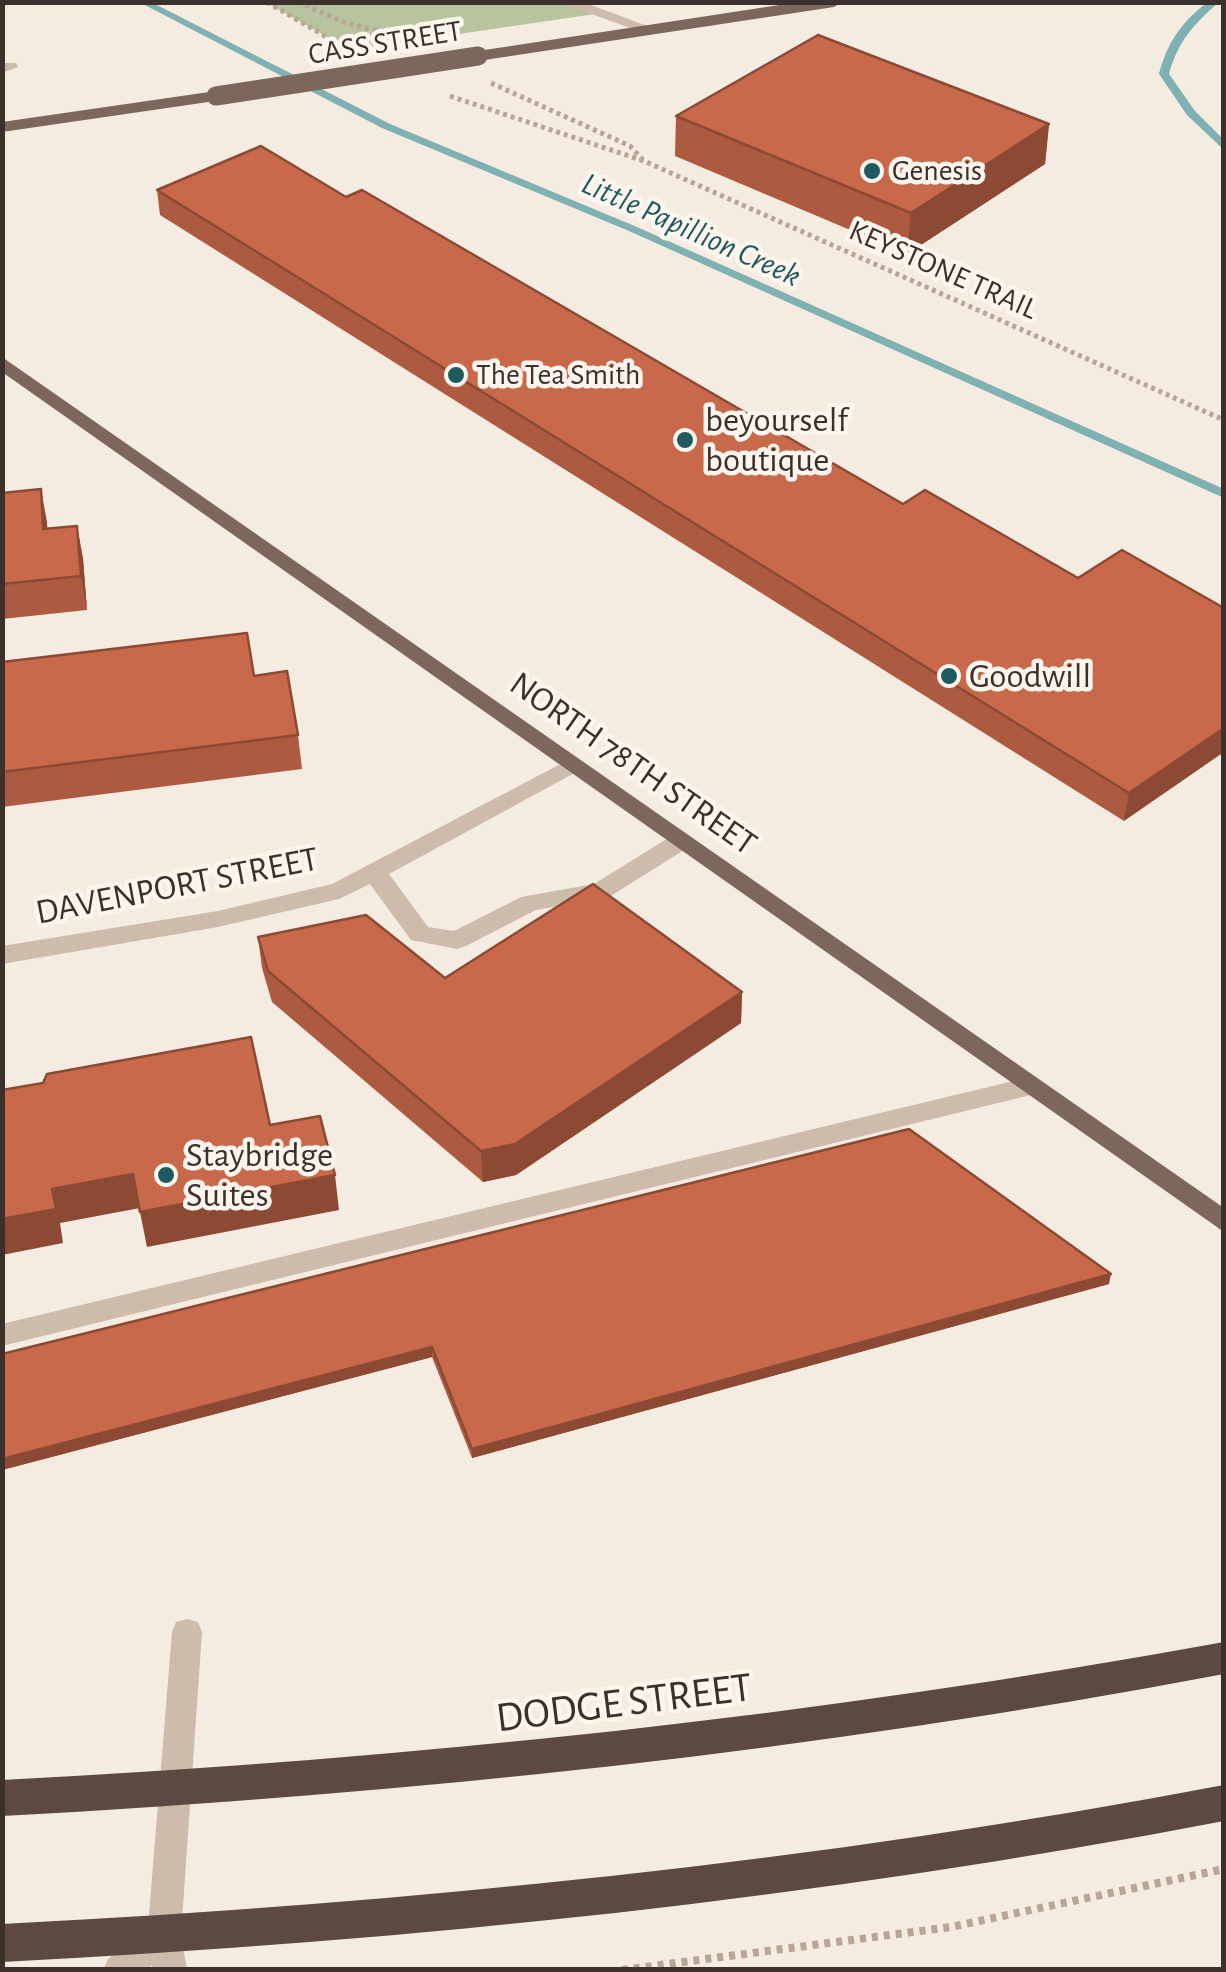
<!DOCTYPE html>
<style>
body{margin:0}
#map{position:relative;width:1226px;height:1972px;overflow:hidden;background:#f4ebe1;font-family:"Alegreya Sans",sans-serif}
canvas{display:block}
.frame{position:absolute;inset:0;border:5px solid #3b302b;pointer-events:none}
</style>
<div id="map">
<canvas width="1226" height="1972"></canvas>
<div class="frame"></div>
</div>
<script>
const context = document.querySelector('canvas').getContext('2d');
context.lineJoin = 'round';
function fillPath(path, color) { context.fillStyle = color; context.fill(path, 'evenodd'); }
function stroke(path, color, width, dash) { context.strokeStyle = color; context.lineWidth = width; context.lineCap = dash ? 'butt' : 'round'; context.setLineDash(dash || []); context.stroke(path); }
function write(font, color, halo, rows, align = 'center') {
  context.font = font + ' "Alegreya Sans",sans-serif'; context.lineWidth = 9; context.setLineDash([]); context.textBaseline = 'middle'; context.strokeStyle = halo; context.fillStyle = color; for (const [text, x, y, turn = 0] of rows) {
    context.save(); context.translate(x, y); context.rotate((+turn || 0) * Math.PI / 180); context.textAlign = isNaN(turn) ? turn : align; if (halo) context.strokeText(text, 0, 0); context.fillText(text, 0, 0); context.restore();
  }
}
fillPath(new Path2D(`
 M566,2L595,14L350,50L267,3Z`), '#b8c4a0');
fillPath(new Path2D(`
 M139,2H151L390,124L637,227L1224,489V498L629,231L382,128Z
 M1208,2H1219C1194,24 1178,41 1169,74L1195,111L1224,140V150L1187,115L1159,74C1167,43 1182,21 1208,2Z`), '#7fb0b2');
stroke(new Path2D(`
 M267,2L335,42
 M298,2L346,23L391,34
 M491,83L630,146L643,160
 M450,96L644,161L1224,420`), '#b9a596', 5, [4, 4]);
stroke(new Path2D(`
 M622,1970L951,1927L1224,1869`), '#b9a596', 8, [6, 6]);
fillPath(new Path2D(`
 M558,2H583L658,30L644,33Z
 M2,63H16L18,67L2,73Z
 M572,758L584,765L580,770L389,874L428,927L454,931L521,897L594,884L673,835H689L693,841L689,847L609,897L536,910L466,946L457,949L411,940L370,884L339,899L218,927L2,964V946L218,911L332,884Z
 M1030,1077L1039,1079L1043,1086L1039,1093L2,1346V1324Z
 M187,1619L198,1622L202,1632L181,1935L187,1970H153L152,1965L147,1970H103L108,1959L148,1927L172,1632L176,1622Z`), '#cdbbac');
fillPath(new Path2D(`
 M799,2H842L834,7L478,61L470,56L478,51Z
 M216,91L222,92V100L2,132V122Z
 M2,357L1224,1208V1232L2,372Z`), '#7d675c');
fillPath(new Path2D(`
 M1224,1642V1674C819,1751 413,1794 2,1816V1780C413,1759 819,1716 1224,1642Z
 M1224,1785V1821C819,1899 413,1941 2,1962V1924C413,1903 819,1862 1224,1785Z`), '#5c4a42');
stroke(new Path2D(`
 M216,96L478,56`), '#7d675c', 19);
fillPath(new Path2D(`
 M676,116L1049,124L1045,164L907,254L675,156Z
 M157,190L346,197L903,504L1078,578L1224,608L1124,821L160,215Z
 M2,493L47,522V529L77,526L83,559L87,610L2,619Z
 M2,662L254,676L298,735L302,769L2,807Z
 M258,937L445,978L742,992L741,1023L516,1175L483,1182L272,1002L262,968Z
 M1109,1284L472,1458L432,1357L2,1470V1354Z`), '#ac5a40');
fillPath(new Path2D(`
 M1049,124L1045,164L907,254L911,213Z
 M41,489L47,522L49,562L43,529Z
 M77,526L83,559L87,610L81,576Z
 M1224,728V752L1124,821L1129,793Z
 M742,992L741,1023L516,1175L483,1182L481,1151Z
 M133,1174L140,1208L60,1223L63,1243L2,1255V1219L52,1189Z
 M335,1175L339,1210L147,1247L140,1212Z
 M1111,1274L1109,1284L472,1458V1449Z
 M432,1347V1357L2,1470V1459Z`), '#8c4a34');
const building = new Path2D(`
 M818,35L1049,124L911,213L676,116Z
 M261,146L346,197L362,190L903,504L925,490L1078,578L1122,550L1224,608V728L1129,793L157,190Z
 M41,489L43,529L77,526L81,576L2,584V493Z
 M247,633L254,676L287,671L298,735L2,772V662Z
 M593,884L742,992L515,1144L481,1151L268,971L258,937L366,915L445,978Z
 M251,1037L270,1125L320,1116L335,1175L140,1212L133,1174L52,1189L56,1209L2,1219V1090L43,1083L47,1074Z
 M909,1129L1111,1274L472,1449L432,1347L2,1459V1354Z`);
fillPath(building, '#c8694b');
stroke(building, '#8c4a34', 2.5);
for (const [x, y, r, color] of [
 [872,171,10,"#1f5a5e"],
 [456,375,10,"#1f5a5e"],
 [685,440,10,"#1f5a5e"],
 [949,676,10,"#1f5a5e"],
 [166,1175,10,"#1f5a5e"]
]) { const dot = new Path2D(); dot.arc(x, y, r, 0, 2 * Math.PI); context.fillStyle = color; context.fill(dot); stroke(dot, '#fbf5ee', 4); }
write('30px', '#3b302b', '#fbf5ee', [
 ["CASS STREET",385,43,-9],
 ["KEYSTONE TRAIL",943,270,24]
]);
write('30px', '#3b302b', '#fbf5ee', [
 ["Genesis",892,171],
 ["The Tea Smith",476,375]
], 'left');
write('italic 32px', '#1f5a5e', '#fbf5ee', [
 ["Little Papillion Creek",691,230,24]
]);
write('35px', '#3b302b', '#fbf5ee', [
 ["beyourself",705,420],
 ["boutique",705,460],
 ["Goodwill",969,676],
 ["Staybridge",186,1155],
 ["Suites",186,1195]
], 'left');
write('35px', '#3b302b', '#fbf5ee', [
 ["NORTH 78TH STREET",633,764,35],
 ["DAVENPORT STREET",177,886,-11]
]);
write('42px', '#3b302b', '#fbf5ee', [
 ["DODGE STREET",624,1703,-7]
]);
</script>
